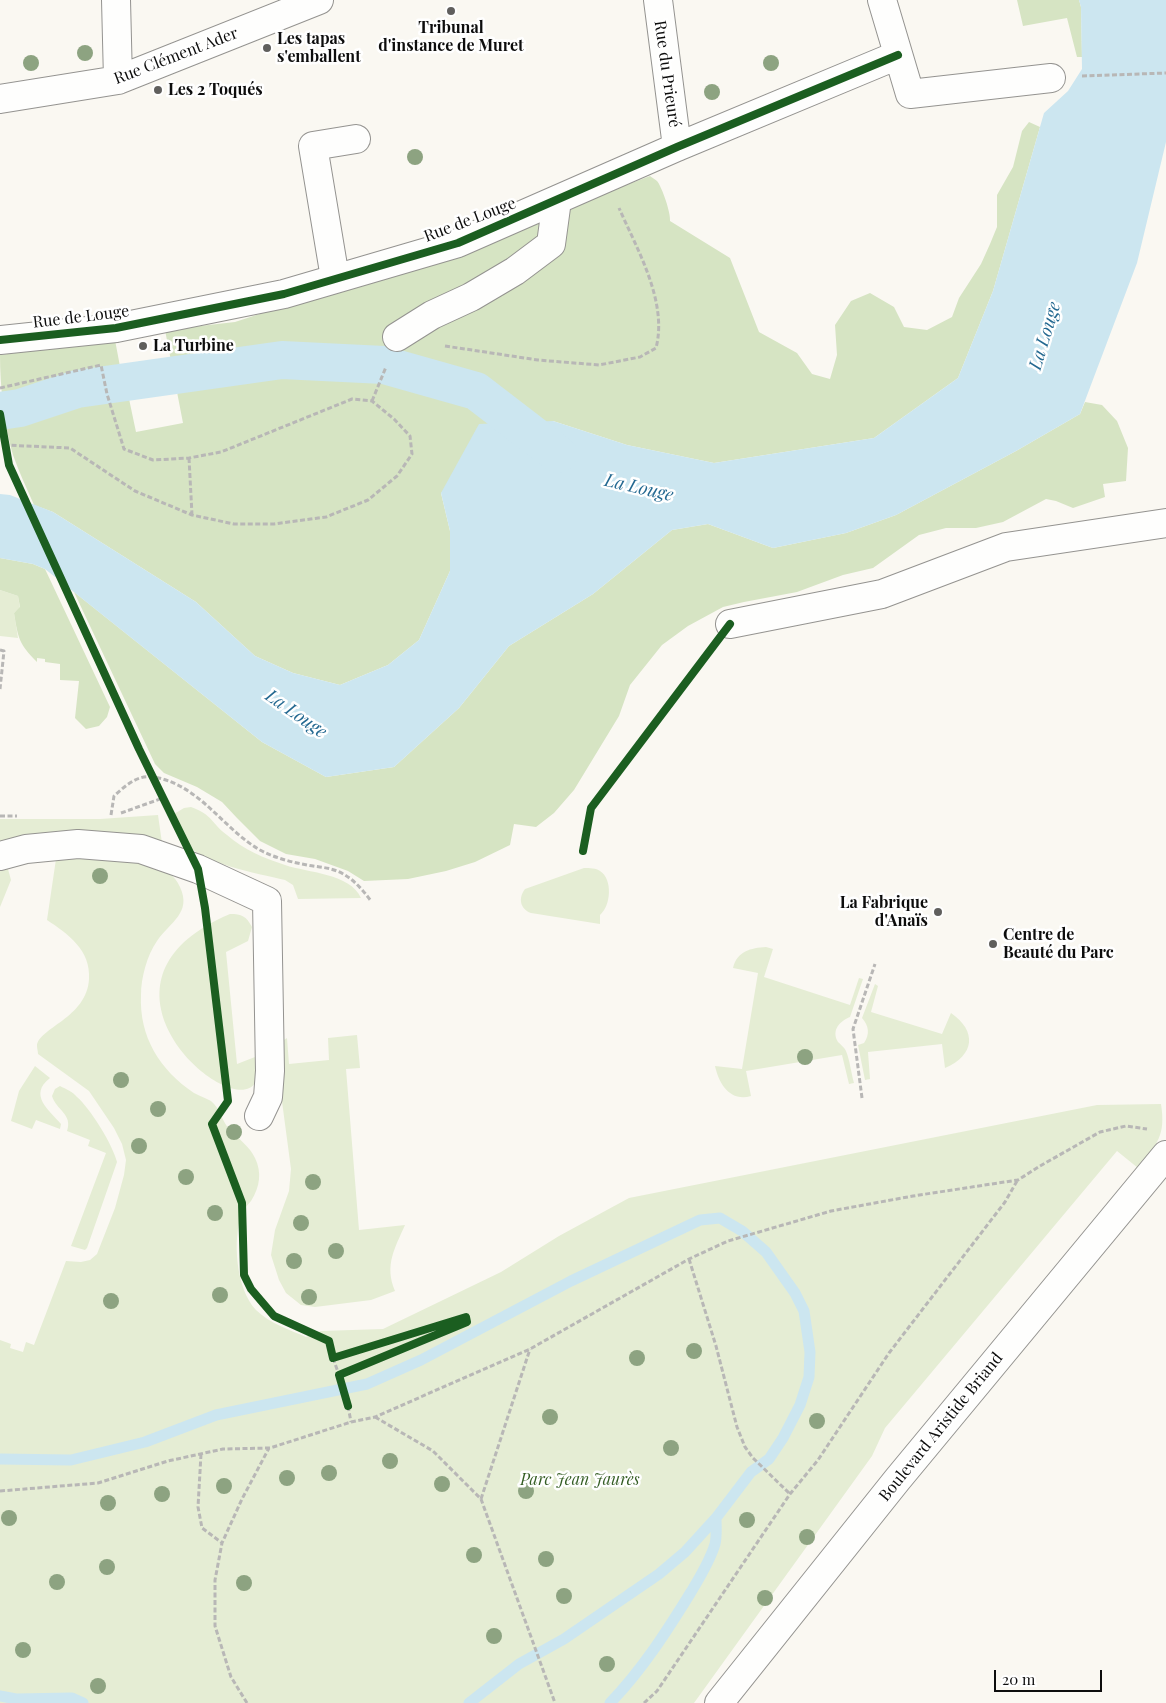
<!DOCTYPE html>
<meta charset="utf-8">
<style>
body{margin:0}
#map{position:relative;width:1166px;height:1703px;overflow:hidden;background:#faf8f2;font-family:"Playfair Display",serif}
canvas{display:block}
.scale{position:absolute;left:994px;top:1670px;width:108px;height:22px;box-sizing:border-box;border:2px solid #0d0d0d;border-top:0;padding-left:6px;font-size:15px;line-height:18px;white-space:nowrap;color:#0d0d0d;-webkit-text-stroke:4px #fff;paint-order:stroke}
</style>
<div id="map">
<canvas width="1166" height="1703"></canvas>
<div class="scale">20 m</div>
</div>
<script>
const context = document.querySelector('canvas').getContext('2d');
context.lineJoin = 'round';
function fillPath(path, color) { context.fillStyle = color; context.fill(path, 'evenodd'); }
function stroke(path, color, width, dash) { context.strokeStyle = color; context.lineWidth = width; context.lineCap = dash ? 'butt' : 'round'; context.setLineDash(dash || []); context.stroke(path); }
function write(font, color, halo, rows, align = 'center') {
  context.font = font + ' "Playfair Display",serif'; context.lineWidth = 5; context.setLineDash([]); context.textBaseline = 'middle'; context.strokeStyle = halo; context.fillStyle = color; for (const [text, x, y, turn = 0] of rows) {
    context.save(); context.translate(x, y); context.rotate((+turn || 0) * Math.PI / 180); context.textAlign = isNaN(turn) ? turn : align; if (halo) context.strokeText(text, 0, 0); context.fillText(text, 0, 0); context.restore();
  }
}
fillPath(new Path2D(`
 M0,590L18,596L20,608L14,613L18,638L0,636Z
 M191,807C213,815 211,823 227,835C244,850 264,858 285,865C308,873 350,873 361,898L298,899L293,885L285,880C257,873 199,864 182,839C176,831 175,823 174,814L184,808Z
 M158,815L162,843L0,844V819H100Z
 M87,857C97,858 107,860 117,861C140,863 169,862 180,887C192,913 170,922 157,941C147,955 141,978 141,995C139,1037 160,1070 194,1093C199,1096 206,1098 211,1101C220,1108 222,1122 230,1130C238,1138 250,1147 255,1158C262,1172 260,1187 251,1201C248,1205 244,1208 242,1213C232,1239 236,1289 256,1310C269,1323 290,1330 306,1337L321,1331L383,1329L501,1272L559,1236L629,1198L1097,1105L1161,1104C1166,1136 1157,1144 1138,1168L1117,1151L885,1428L872,1456L694,1703H0V1340L11,1344L10,1348L23,1352L26,1342L34,1345L66,1261L81,1262L90,1260L97,1254L115,1208L124,1175L126,1160L122,1144L114,1128L89,1091L38,1054C38,1051 37,1049 37,1046C38,1028 87,1018 89,979C91,950 68,934 47,920L56,859Z
 M584,868C590,868 596,868 600,871C613,879 611,906 600,915V924L531,913C520,909 518,898 525,889Z
 M0,869H8L11,880L0,907Z
 M230,914C242,914 246,916 252,927L248,941L226,952L237,1064L255,1057C256,1065 259,1076 255,1083C231,1122 69,982 230,914Z
 M766,947L773,949L764,977L850,1005L859,978L863,979L850,1017C840,1021 831,1030 838,1042C841,1045 844,1047 846,1051C850,1061 851,1072 854,1083L849,1084L842,1055L746,1071L751,1096C730,1102 719,1084 715,1066L742,1069L758,973L733,968C737,951 751,948 766,947Z
 M875,984L878,986L871,1012L942,1034L951,1013C977,1031 975,1055 945,1068L942,1044L868,1052L870,1079L865,1080L858,1045L864,1043C870,1034 869,1026 862,1018Z
 M357,1035L360,1068L346,1069L359,1230L405,1225C395,1248 384,1265 395,1291L371,1300L315,1307L301,1305L286,1293L279,1280L271,1255L275,1230L289,1191L291,1169L279,1079L281,1042L287,1038L289,1064L329,1060L328,1038Z
 M35,1066L50,1078C28,1095 49,1110 61,1124L60,1129L36,1120L32,1129L11,1121L19,1091Z
 M60,1086C66,1089 73,1092 77,1097C90,1108 113,1145 117,1162L87,1248L85,1250L71,1246L106,1153L88,1146L90,1140L67,1131C73,1114 56,1110 52,1096L55,1089Z`), '#e5edd4');
fillPath(new Path2D(`
 M1017,0H1079L1081,7L1082,57H1077L1067,18L1023,26Z
 M1029,122L1040,127L993,291L958,378L874,438L714,463L627,445L553,421L441,493L450,531V571L419,640L388,665L340,685L293,673L255,656L196,602L53,512L34,505C27,489 19,472 13,455C4,425 0,386 0,355L115,340L125,393L128,394L136,432L183,423L165,330L235,322L458,249L650,176C652,178 655,179 657,181C662,187 671,213 670,221L730,258L759,332L797,353L812,374L830,379L837,355L835,325L851,301L870,293L894,307L904,327L927,330L952,317L959,298L981,264L990,244L997,227V195L1013,167L1022,131Z
 M1085,402L1102,405L1117,421L1128,448L1126,481L1103,484L1105,497L1073,508L1056,501L1046,499L1003,522L976,528H946L919,535L873,568L843,575L797,592L744,602L723,607L688,626L662,645L630,685L619,716L574,790L554,813L536,827L514,824L510,845L475,862L446,871L408,879L364,881L348,871L315,859L286,854L260,841L237,818L222,802L197,787L164,773L155,764L74,592L262,742L326,777L394,767L459,708L509,646L593,594L672,530L708,524L773,548L846,533L896,515L1016,451L1080,414Z
 M0,558L33,564L45,569L110,707L107,717L99,726L86,729L75,718L79,681L60,680V664L45,662V659L37,658V662C19,644 18,638 14,613L20,607L18,596L0,590Z`), '#d6e4c3');
fillPath(new Path2D(`
 M1079,0H1166V142L1137,263L1080,414L1016,451L896,515L846,533L773,548L708,524L672,530L593,594L509,646L459,708L394,767L326,777L262,742L45,569L33,564L0,558V494L10,495L53,512L196,602L255,656L293,673L340,685L388,665L419,640L450,571V531L441,493L479,424L553,421L627,445L714,463L874,438L958,378L993,291L1044,113L1068,91L1082,69L1081,7Z`), '#cce6f0');
stroke(new Path2D(`
 M0,1459L71,1460L145,1442L216,1415L367,1384L421,1360L571,1281L700,1220L720,1218L742,1231L766,1252L795,1293L804,1311L810,1352L809,1377L800,1405L783,1438L769,1459L751,1472L716,1518L685,1552L659,1574L564,1639L519,1664L469,1703
 M0,1696L16,1699L72,1698L83,1703
 M610,1703C642,1670 667,1631 691,1592C700,1577 710,1561 715,1544C717,1536 716,1526 716,1518`), '#cce6f0', 11);
stroke(new Path2D(`
 M0,411L20,408L77,389L282,360L384,365L476,391L558,454`), '#cce6f0', 38);
const minor = new Path2D(`
 M116,0L118,80
 M658,0L677,147
 M882,0L910,94L1051,78
 M0,99L118,80L319,0
 M335,278L313,146L356,139
 M397,337L432,315L471,297L515,271L551,244L557,200
 M0,340L116,328L284,294L458,243L677,147L898,55
 M730,624L882,594L1006,547L1166,523
 M0,856L26,849L78,844L141,849L198,869L267,901L270,1071L268,1097L259,1116
 M719,1703L897,1480L1166,1155`);
stroke(minor, '#949390', 30);
stroke(new Path2D(`
 M1082,76L1166,73
 M445,346L538,360L599,365L640,357L656,348C668,302 637,249 619,208
 M0,388L101,365L107,394L124,449L153,460L189,458L221,452L352,399L372,401L394,419L410,436L412,454L397,476L368,500L326,517L274,524H234L192,515L135,491L70,448L5,445
 M372,401L386,367
 M189,458L192,515
 M0,650L4,651L0,689
 M121,813L163,798
 M111,815L114,796C125,786 138,774 154,777C200,785 223,829 260,850C275,858 291,862 307,865C317,867 327,867 337,871C352,877 362,889 371,901
 M0,816H17
 M862,1098L853,1029L875,964
 M689,1259L716,1346L737,1427L745,1447L753,1458L790,1494
 M333,1358L339,1375
 M348,1406L351,1422
 M375,1417L433,1451L481,1499L555,1703
 M201,1454L198,1507L202,1528L222,1543
 M0,1491L98,1483L168,1461L223,1449L270,1448L351,1422L375,1417L530,1349L689,1259L728,1241L831,1211L913,1196L1018,1180L1040,1166L1100,1132L1126,1126L1147,1129
 M481,1499L530,1349
 M247,1703L231,1677L215,1626V1580L222,1543L242,1499L269,1448
 M644,1703L657,1691L790,1494L818,1460L889,1353L1005,1202L1017,1181`), '#b8b7b6', 3, [5, 2.5]);
stroke(minor, '#fefefd', 28);
stroke(new Path2D(`
 M0,340L116,328L284,294L458,243L677,147L898,55
 M0,414L9,465L139,749L198,869L205,908L228,1101L212,1124L242,1203L244,1275L251,1289L274,1316L329,1341L333,1358L466,1317L467,1322L339,1375L348,1406
 M583,851L591,808L730,624`), '#1b5e20', 8);
context.fillStyle = '#8da381';
for (const [x, y] of [
 [85,53],
 [31,63],
 [771,63],
 [712,92],
 [415,157],
 [100,876],
 [805,1057],
 [121,1080],
 [158,1109],
 [234,1132],
 [139,1146],
 [186,1177],
 [313,1182],
 [215,1213],
 [301,1223],
 [336,1251],
 [294,1261],
 [220,1295],
 [309,1297],
 [111,1301],
 [694,1351],
 [637,1358],
 [550,1417],
 [817,1421],
 [671,1448],
 [390,1461],
 [329,1473],
 [287,1478],
 [442,1484],
 [224,1486],
 [526,1491],
 [162,1494],
 [108,1503],
 [9,1518],
 [747,1520],
 [807,1537],
 [474,1555],
 [546,1559],
 [107,1567],
 [57,1582],
 [244,1583],
 [564,1596],
 [765,1598],
 [494,1636],
 [23,1650],
 [607,1664],
 [98,1686]
]) { context.beginPath(); context.arc(x, y, 8, 0, 2 * Math.PI); context.fill(); }
for (const [x, y, r, color] of [
 [451,11,5,"#605f5d"],
 [267,48,5,"#605f5d"],
 [158,90,5,"#605f5d"],
 [143,346,5,"#605f5d"],
 [938,912,5,"#605f5d"],
 [993,944,5,"#605f5d"]
]) { const dot = new Path2D(); dot.arc(x, y, r, 0, 2 * Math.PI); context.fillStyle = color; context.fill(dot); stroke(dot, '#fff', 2); }
write('bold 16px', '#0d0d0d', '#fff', [
 ["Tribunal",451,28,"center"],
 ["d'instance de Muret",451,46,"center"],
 ["Les tapas",277,39],
 ["s'emballent",277,57],
 ["Les 2 Toqués",168,90],
 ["La Turbine",153,346],
 ["La Fabrique",928,903,"right"],
 ["d'Anaïs",928,921,"right"],
 ["Centre de",1003,935],
 ["Beauté du Parc",1003,953]
], 'left');
write('16px', '#0d0d0d', '#fff', [
 ["Rue Clément Ader",176,56,-21],
 ["Rue du Prieuré",667,74,82],
 ["Rue de Louge",470,220,-21],
 ["Rue de Louge",81,317,-7],
 ["Boulevard Aristide Briand",941,1427,-51]
]);
write('italic 16px', '#345d24', '#fff', [
 ["Parc Jean Jaurès",580,1480]
]);
write('italic 18px', '#246991', '#fff', [
 ["La Louge",1045,336,-73],
 ["La Louge",639,488,13],
 ["La Louge",296,714,35]
]);
</script>
